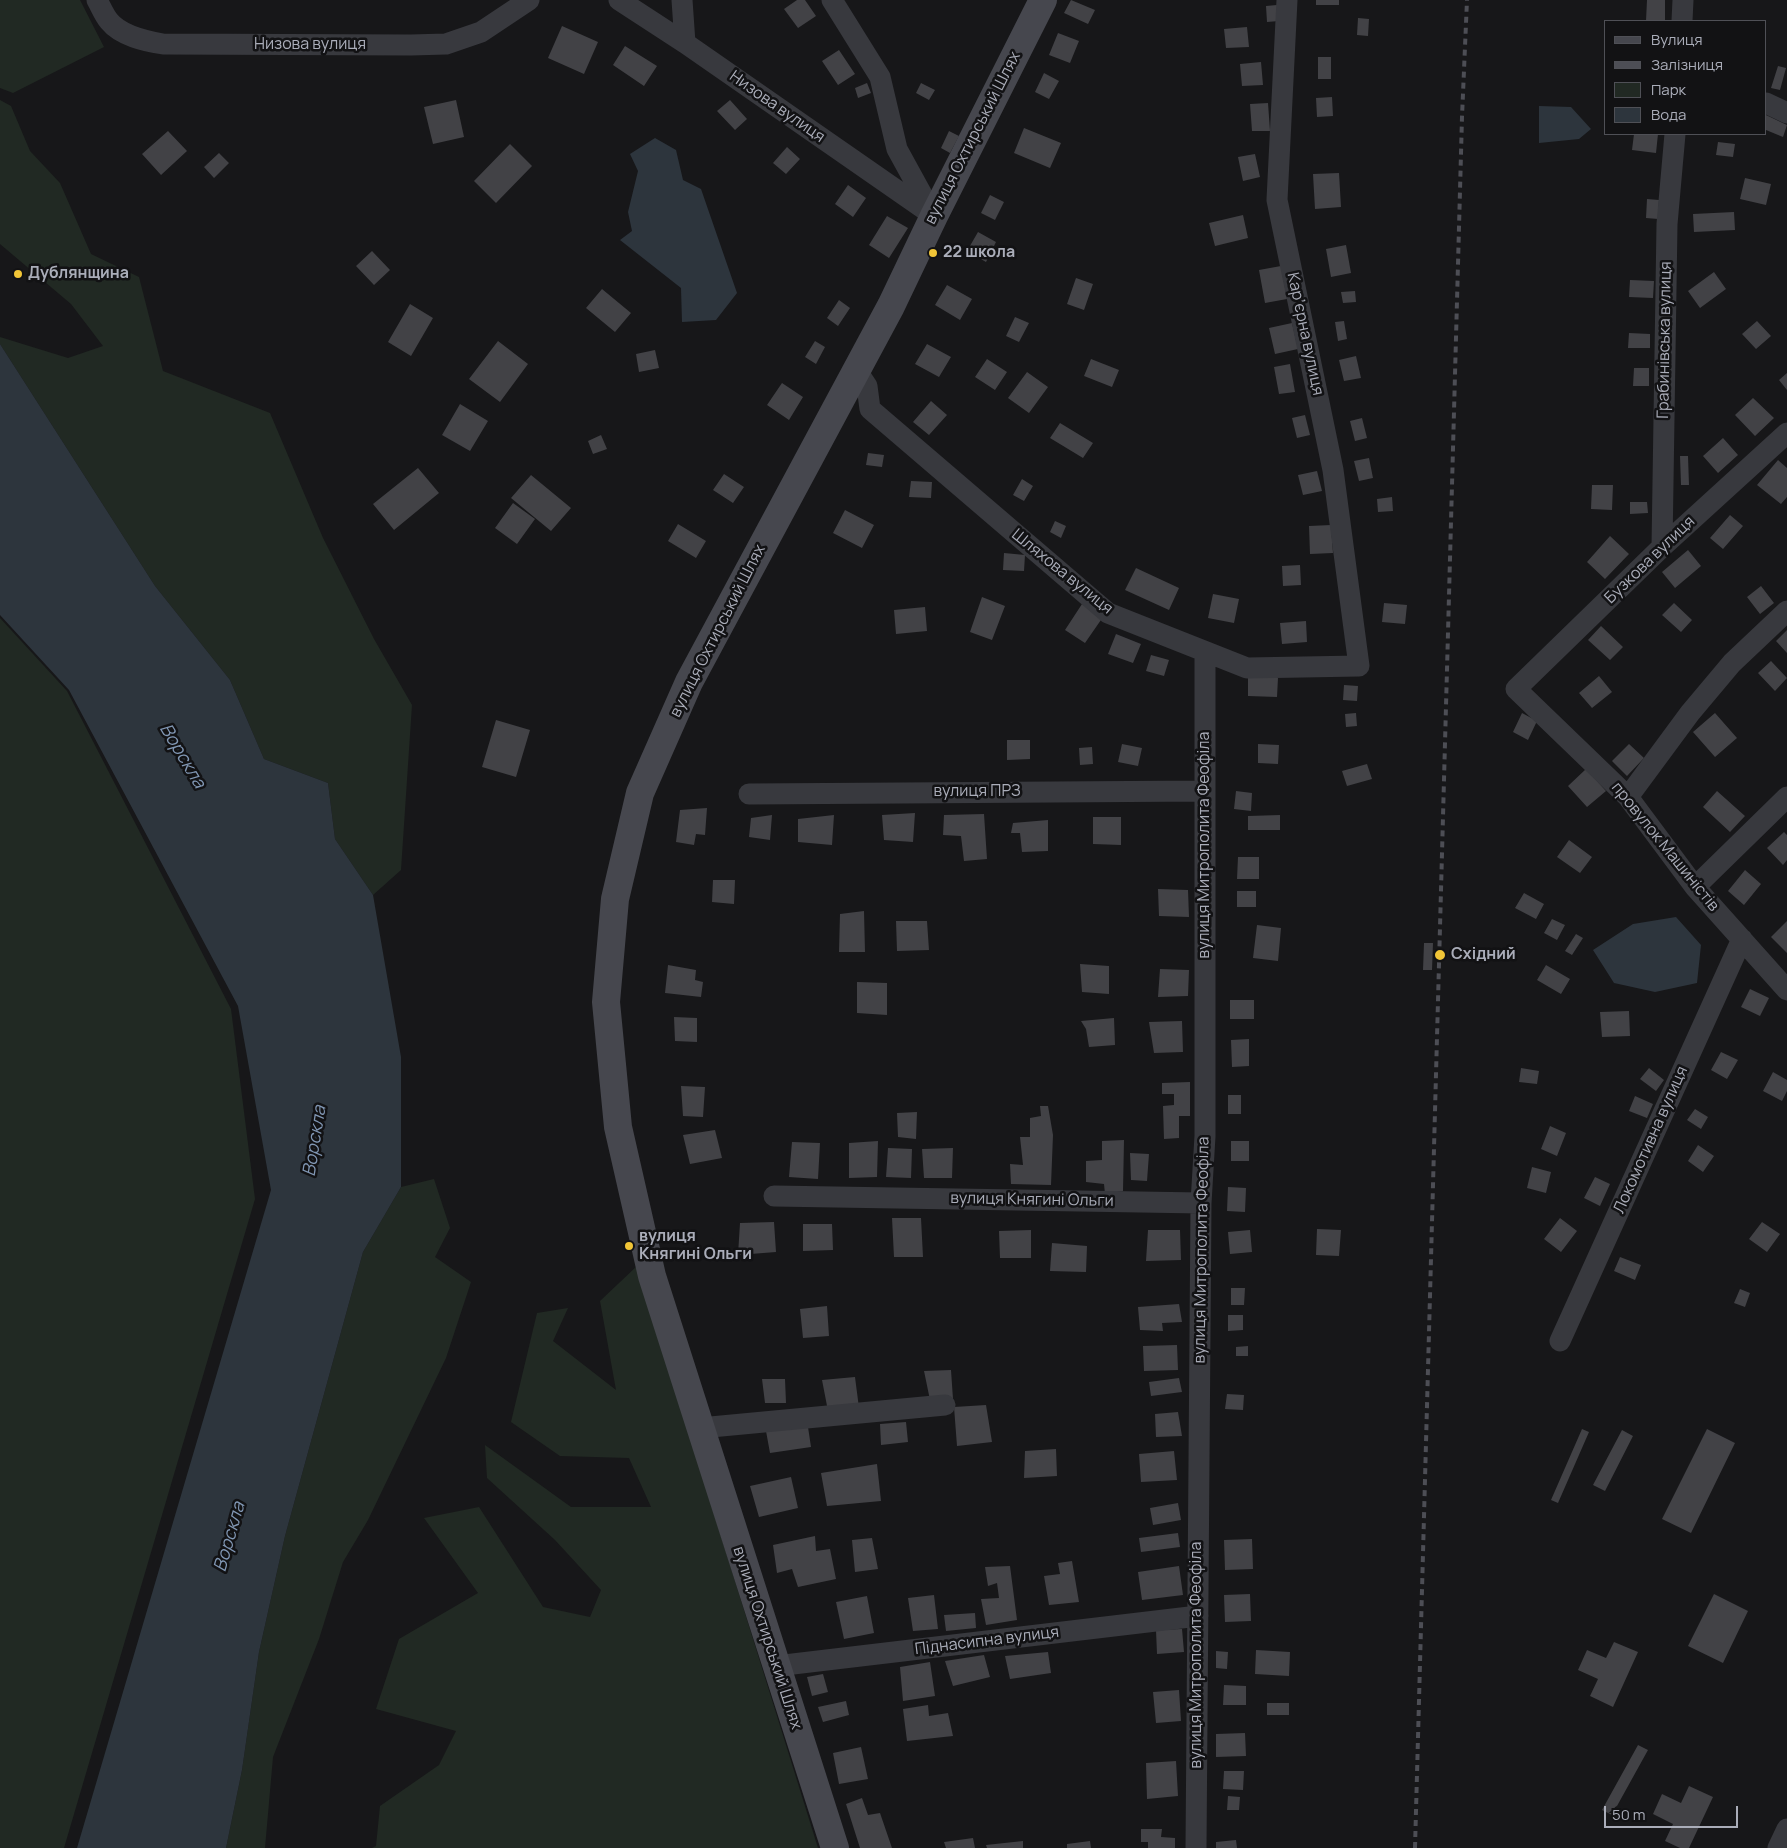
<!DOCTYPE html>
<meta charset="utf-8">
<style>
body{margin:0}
#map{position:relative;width:1787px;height:1848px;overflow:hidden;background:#171719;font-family:Manrope,sans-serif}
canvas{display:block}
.legend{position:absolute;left:1604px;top:20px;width:162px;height:115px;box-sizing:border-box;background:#121214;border:1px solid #4f5056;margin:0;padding:6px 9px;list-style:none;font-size:15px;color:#aaadb9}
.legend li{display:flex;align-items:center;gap:10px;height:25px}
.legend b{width:25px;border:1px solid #4f5056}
.scale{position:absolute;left:1604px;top:1806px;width:134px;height:22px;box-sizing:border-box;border:2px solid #aaadb9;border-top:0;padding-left:6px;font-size:15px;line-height:18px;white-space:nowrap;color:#aaadb9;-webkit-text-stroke:4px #121214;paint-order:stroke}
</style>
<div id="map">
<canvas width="1787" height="1848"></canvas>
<ul class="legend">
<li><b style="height:6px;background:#46474e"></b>Вулиця</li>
<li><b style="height:6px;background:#4d4e55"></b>Залізниця</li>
<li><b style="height:14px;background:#212923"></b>Парк</li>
<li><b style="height:14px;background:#2d353d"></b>Вода</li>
</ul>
<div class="scale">50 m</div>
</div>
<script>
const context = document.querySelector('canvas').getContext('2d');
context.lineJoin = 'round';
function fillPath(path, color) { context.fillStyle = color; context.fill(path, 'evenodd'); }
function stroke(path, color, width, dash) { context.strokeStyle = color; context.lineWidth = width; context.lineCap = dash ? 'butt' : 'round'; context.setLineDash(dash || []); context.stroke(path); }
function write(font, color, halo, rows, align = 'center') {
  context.font = font + ' Manrope,sans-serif'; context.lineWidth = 5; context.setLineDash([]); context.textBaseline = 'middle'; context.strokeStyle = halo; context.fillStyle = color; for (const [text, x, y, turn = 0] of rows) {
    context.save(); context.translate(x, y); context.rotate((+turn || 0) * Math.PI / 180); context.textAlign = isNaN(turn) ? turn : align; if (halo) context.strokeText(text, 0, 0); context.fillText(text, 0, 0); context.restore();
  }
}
fillPath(new Path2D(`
 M0,0H80L104,47L13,93L0,88Z
 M0,100L11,106L30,151L60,183L91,254L139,277L163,371L270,413L323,538L374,639L412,705L401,870L373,895L335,839L328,783L264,759L230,680L155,586L0,344V337L68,358L103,346L71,304L0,244Z
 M0,618L67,691L231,1009L255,1199L64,1848H0Z
 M434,1179L450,1228L435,1257L471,1282L446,1358L368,1520L343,1562L319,1639L273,1757L265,1848H226L242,1770L259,1652L285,1536L363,1252L401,1187Z
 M637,1266L818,1848H372L376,1846L380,1806L439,1765L456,1731L376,1709L399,1639L478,1593L424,1518L479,1507L543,1607L590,1617L601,1590L555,1540L487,1478L485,1445L571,1507H651L629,1458L560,1456L511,1422L537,1313L568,1308L553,1341L616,1390L600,1301Z`), '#212923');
fillPath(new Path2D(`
 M1539,106L1571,107L1591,129L1579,139L1539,143Z
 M655,138L676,150L683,180L701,189L737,293L716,320L682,322L681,288L620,240L632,231L628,212L638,171L630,154Z
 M0,344L155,586L230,680L264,759L328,783L335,839L373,895L401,1057V1187L363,1252L285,1536L259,1652L242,1770L226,1848H77L271,1190L238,1006L69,690L0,615Z
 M1676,917L1701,945L1697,983L1655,992L1614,983L1593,950L1633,924Z`), '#2d353d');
fillPath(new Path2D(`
 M797,0H805L816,16L798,28L784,9Z
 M1071,0L1095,10L1088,24L1064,13Z
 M1316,0H1339V5H1316Z
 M1647,0H1665V21H1646Z
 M1277,5L1279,21L1267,22L1266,6Z
 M1358,18L1369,19L1368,36L1357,35Z
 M562,26L598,42L584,74L548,58Z
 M1247,27L1249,47L1226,48L1224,29Z
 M1058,33L1079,41L1070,63L1049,55Z
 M625,46L657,66L644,86L613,65Z
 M839,50L855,74L838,85L822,61Z
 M1318,57H1331V79H1318Z
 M1261,62L1263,85L1242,86L1240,64Z
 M1778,66L1786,68L1780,90L1771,88Z
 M1044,73L1059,81L1049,99L1035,92Z
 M867,83L871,93L858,98L855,88Z
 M921,83L935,90L929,100L916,93Z
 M1332,97L1333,116L1317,117L1316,98Z
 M456,100L464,137L433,144L424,107Z
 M730,100L747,119L735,130L717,111Z
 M1268,103L1270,131H1252L1250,104Z
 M1766,115L1787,125L1783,137L1766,130Z
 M1024,128L1061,143L1050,168L1014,153Z
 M168,131L187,151L161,175L142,154Z
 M949,131L959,136L950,153L941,148Z
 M1634,134H1658L1656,153L1632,150Z
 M1718,142L1735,144L1733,157L1716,155Z
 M510,144L532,166L496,203L474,181Z
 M787,147L800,159L786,174L773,163Z
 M219,153L229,163L214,178L204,167Z
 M1255,154L1260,177L1243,181L1238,157Z
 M1339,173L1341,207L1315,209L1313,174Z
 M1745,178L1771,184L1766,205L1740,199Z
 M848,185L866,198L853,217L835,204Z
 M990,195L1004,202L995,220L981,213Z
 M1647,199L1659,200L1658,219L1646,218Z
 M1734,212L1735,230L1694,232L1693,214Z
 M1243,215L1248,238L1215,246L1209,223Z
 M887,216L908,228L889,258L869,245Z
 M978,232L996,242L986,262L967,251Z
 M1346,245L1351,273L1331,277L1326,249Z
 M372,251L390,270L374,285L356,266Z
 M1281,266L1287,299L1265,303L1259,270Z
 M1714,272L1726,289L1700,308L1688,291Z
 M1076,278L1093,284L1084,310L1067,304Z
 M1630,280L1654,281L1653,298L1629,297Z
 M947,285L972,299L960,320L935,305Z
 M602,289L631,313L615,332L586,308Z
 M1355,291L1356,302L1343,303L1341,292Z
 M839,300L850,308L838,326L827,318Z
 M410,304L433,318L411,356L388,342Z
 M1015,317L1029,323L1019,342L1006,336Z
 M1344,321L1347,339L1338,341L1335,322Z
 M1757,321L1771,336L1756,349L1742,334Z
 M1292,323L1298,349L1275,354L1269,328Z
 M1629,333L1650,334V348H1628Z
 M498,341L528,364L500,402L469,379Z
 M815,341L825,347L816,364L805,357Z
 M927,344L951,357L939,377L915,364Z
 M655,350L659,368L639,372L636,354Z
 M1356,356L1361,378L1344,381L1339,360Z
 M987,359L1007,372L995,390L975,377Z
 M1091,359L1119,370L1112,387L1084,376Z
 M1290,364L1295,392L1279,394L1274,367Z
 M1634,368H1649V386H1633Z
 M1027,372L1048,387L1029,413L1008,398Z
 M1787,373V390L1779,380Z
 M782,383L803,397L789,420L767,405Z
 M1753,398L1774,418L1755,436L1735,415Z
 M931,401L947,415L929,435L913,422Z
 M460,404L488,421L470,451L442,435Z
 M1305,415L1310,435L1297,438L1292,418Z
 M1362,418L1367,438L1355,441L1350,421Z
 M1060,423L1093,443L1083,458L1050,438Z
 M601,435L607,449L593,454L588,441Z
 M1723,438L1738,455L1718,473L1703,456Z
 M868,453L884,455L882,467L866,465Z
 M1680,456H1688L1689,485H1681Z
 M1369,458L1373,478L1359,481L1354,461Z
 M1778,460L1787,468V497L1781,504L1757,485Z
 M418,468L439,493L394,530L373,504Z
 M1317,471L1322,491L1303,495L1298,475Z
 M724,474L744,487L733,503L713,490Z
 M531,475L571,508L551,531L511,498Z
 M1022,479L1033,486L1024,501L1013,495Z
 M911,481L932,482L931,498L909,497Z
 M1592,485H1613L1612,510L1591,509Z
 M1392,497L1393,511L1378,512L1377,499Z
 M1630,502H1647L1648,513L1630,514Z
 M513,503L535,519L517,544L495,528Z
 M845,510L874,525L862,548L833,533Z
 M1730,515L1743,526L1723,549L1710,538Z
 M1055,521L1066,526L1061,538L1050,532Z
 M678,524L706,541L696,558L668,541Z
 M1331,525L1333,553L1310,554L1309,526Z
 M1610,536L1629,554L1605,579L1587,562Z
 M1688,550L1701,566L1675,588L1662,572Z
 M1004,553L1025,555L1024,571L1003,570Z
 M1300,565L1301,585L1283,586L1282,566Z
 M1136,568L1179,588L1169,610L1125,590Z
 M1761,586L1774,603L1760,614L1747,597Z
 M1213,594L1239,599L1234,623L1208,618Z
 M982,597L1005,606L992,640L970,632Z
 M1384,603L1407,605L1405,624L1382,622Z
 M1674,603L1692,620L1681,632L1662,615Z
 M1082,604L1103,617L1085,643L1065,630Z
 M925,607L927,631L896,634L894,610Z
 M1306,621L1307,642L1282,644L1280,623Z
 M1601,626L1623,647L1610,660L1588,640Z
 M1787,630V653L1776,641Z
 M1116,634L1141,644L1133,663L1108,654Z
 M1151,655L1169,660L1164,676L1146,671Z
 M1771,661L1787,678L1775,691L1758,673Z
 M1599,676L1612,692L1592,708L1579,693Z
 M1248,677L1278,678L1277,697L1248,696Z
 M1344,685L1358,686L1357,701L1343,700Z
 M1356,713L1357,726L1346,727L1345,714Z
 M1522,713L1537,721L1528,740L1513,732Z
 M1715,713L1737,738L1715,757L1693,732Z
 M496,720L530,730L516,777L482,767Z
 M1007,740H1030V759L1007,760Z
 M1122,744L1142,748L1138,766L1118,762Z
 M1258,744L1279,745L1278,764L1258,763Z
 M1629,744L1644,758L1627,776L1612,761Z
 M1092,747L1093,764L1080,765L1079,748Z
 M1367,764L1372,779L1347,786L1342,771Z
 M1586,769L1606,791L1587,807L1568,786Z
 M1236,791L1252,793L1251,811L1234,809Z
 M1717,791L1745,816L1730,832L1703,807Z
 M707,808L705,835L696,834L694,845L676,842L680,810Z
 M915,813L913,842L884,840L882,815Z
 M984,814L987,859L964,861L961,836L943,835L944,815Z
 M772,815L770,840L749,837L751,818Z
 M834,815L832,845L798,842V819Z
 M1280,815V830H1248V816Z
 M1093,817H1121V845L1093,844Z
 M1048,820V851L1022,852L1020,833H1011L1013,823Z
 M1784,832L1787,835V860L1783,865L1767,848Z
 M1569,840L1592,857L1580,873L1557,857Z
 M1238,857H1259V879H1237Z
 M1745,870L1761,884L1744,905L1728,891Z
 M713,880H735L734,904L712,902Z
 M1158,889L1188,890L1189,917L1159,916Z
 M1237,891H1256V907H1237Z
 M1524,893L1544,904L1536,919L1515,908Z
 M864,911L865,952H839L840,914Z
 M1552,919L1565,925L1557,940L1544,933Z
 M896,921H927L929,950L897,951Z
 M1787,921V953L1771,937Z
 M1257,925L1281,928L1278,961L1253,958Z
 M1576,934L1583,938L1572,955L1565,951Z
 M1424,943H1433L1432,970H1423Z
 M1080,964L1109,966V994L1082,992Z
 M668,965L696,970L695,980L703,982L701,997L665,993Z
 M1546,965L1570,979L1561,994L1537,980Z
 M1160,969L1189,970L1188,996L1158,997Z
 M857,982L887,983V1015L857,1013Z
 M1750,989L1769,998L1760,1016L1741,1007Z
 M1230,1000H1254V1019H1230Z
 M1629,1011L1630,1036L1602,1037L1600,1012Z
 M674,1017L697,1018V1042L675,1041Z
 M1114,1018L1115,1045L1089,1047L1086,1029L1081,1021Z
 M1182,1021L1183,1052L1154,1053L1149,1022Z
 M1249,1039V1066L1232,1067L1231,1040Z
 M1721,1052L1738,1060L1727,1079L1711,1070Z
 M1521,1068L1539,1071L1537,1084L1519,1082Z
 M1649,1068L1664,1080L1656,1091L1640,1079Z
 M1773,1072L1787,1080V1091L1782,1101L1763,1091Z
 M1190,1082V1116H1179V1138L1164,1139L1163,1106L1174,1105V1094H1162V1083Z
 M681,1086L705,1087L703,1117L683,1116Z
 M1228,1095H1241V1114H1228Z
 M1635,1096L1653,1104L1647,1118L1629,1111Z
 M1040,1106H1048L1053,1135L1051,1185L1011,1184L1010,1164L1023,1165L1020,1137H1030V1118L1041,1116Z
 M1695,1109L1708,1117L1701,1129L1687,1120Z
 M917,1112L916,1139L898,1137L897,1113Z
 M1550,1126L1566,1133L1557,1156L1541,1149Z
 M715,1130L722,1158L690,1164L683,1135Z
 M1124,1140L1123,1191L1105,1194L1104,1184L1086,1182V1161L1102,1160V1141Z
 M878,1141L877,1177L849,1178V1143Z
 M1231,1141H1249V1161H1231Z
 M792,1142L820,1143L818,1179L789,1177Z
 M1698,1145L1714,1156L1703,1172L1688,1161Z
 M888,1148L912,1149L911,1178L886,1177Z
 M953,1148L952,1178H924L922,1149Z
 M1130,1153L1149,1154L1147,1181L1131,1180Z
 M1532,1167L1551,1172L1546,1193L1527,1188Z
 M1595,1177L1610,1184L1600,1206L1584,1198Z
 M1228,1187L1246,1188L1245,1212L1227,1211Z
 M892,1218H921L923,1257H894Z
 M1560,1218L1577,1231L1561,1252L1544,1239Z
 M774,1222L776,1252L738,1255L740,1223Z
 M1762,1222L1780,1234L1767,1252L1749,1239Z
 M803,1224H832L833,1250L803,1251Z
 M1317,1229L1341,1230L1339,1256L1316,1255Z
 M1031,1230V1258H1000L999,1231Z
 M1148,1230H1180L1181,1260L1146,1261Z
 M1250,1230L1252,1252L1230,1254L1228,1232Z
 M1052,1243L1087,1246L1086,1272L1050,1271Z
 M1620,1257L1641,1265L1635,1280L1614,1271Z
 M1231,1288H1245L1244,1305H1231Z
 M1740,1289L1750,1293L1745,1307L1734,1303Z
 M1179,1304L1182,1322L1162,1323L1163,1331L1140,1330L1138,1307Z
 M827,1306L829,1336L803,1338L800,1309Z
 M1228,1315H1243V1330L1228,1331Z
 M1177,1345L1178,1370L1144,1371L1143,1346Z
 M1248,1346V1356H1236V1347Z
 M951,1370L953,1399L930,1400L924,1371Z
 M855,1377L859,1408L828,1411L822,1380Z
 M1179,1378L1182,1392L1151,1396L1149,1382Z
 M762,1379H785L786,1403H765Z
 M1227,1394L1244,1395L1243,1410L1225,1409Z
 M986,1405L992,1442L957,1446L954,1407Z
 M1178,1412L1182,1436L1156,1437L1155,1414Z
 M906,1422L908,1442L881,1445L880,1424Z
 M808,1427L811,1447L770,1453L766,1431Z
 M1582,1429L1589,1432L1558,1503L1551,1500Z
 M1707,1429L1735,1443L1691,1533L1662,1519Z
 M1622,1430L1633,1436L1605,1491L1593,1485Z
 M1056,1449L1057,1476L1024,1478L1025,1451Z
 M1174,1451L1177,1480L1141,1482L1139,1454Z
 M877,1464L881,1501L827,1506L821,1473Z
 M791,1477L798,1508L759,1517L750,1486Z
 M1178,1503L1181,1520L1153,1525L1150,1508Z
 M1178,1533L1180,1547L1141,1552L1139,1538Z
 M815,1536L816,1551L830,1549L836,1579L798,1587L792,1569L777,1573L773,1545Z
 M872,1538L878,1569L855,1572L852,1540Z
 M1252,1539L1253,1569L1225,1570L1224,1540Z
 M1072,1561L1079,1602L1049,1605L1044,1576L1060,1574L1058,1563Z
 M1010,1566L1017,1620L986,1625L981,1599L999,1598L997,1583L988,1586L985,1567Z
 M1179,1566L1183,1595L1142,1600L1138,1572Z
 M1250,1594L1251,1621L1225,1622L1224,1595Z
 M1714,1594L1748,1611L1723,1663L1688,1646Z
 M934,1595L938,1629L913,1631L908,1598Z
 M867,1596L874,1633L844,1639L836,1602Z
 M975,1613L976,1628L946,1631L944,1615Z
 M1182,1629L1184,1652L1157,1654L1156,1630Z
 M1614,1642L1638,1652L1613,1707L1590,1696L1598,1679L1578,1670L1587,1650L1606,1658Z
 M1256,1650L1290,1652L1289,1676L1255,1674Z
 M1216,1651L1228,1652L1227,1669L1216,1668Z
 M1048,1652L1051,1673L1010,1679L1005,1656Z
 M984,1655L990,1677L953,1686L945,1661Z
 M930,1662L935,1696L903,1701L900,1667Z
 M823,1674L828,1692L812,1696L807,1677Z
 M1224,1685L1246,1686V1705H1223Z
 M1179,1690L1181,1721L1156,1723L1153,1692Z
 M846,1701L849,1715L823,1722L818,1707Z
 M1267,1703H1289V1715H1267Z
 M928,1705L929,1716L948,1713L953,1736L907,1741L903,1709Z
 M1245,1733L1246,1756L1216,1757V1734Z
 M1638,1745L1648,1750L1612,1815L1602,1810Z
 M861,1747L868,1779L839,1784L833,1753Z
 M1176,1761L1178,1796L1147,1799L1146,1763Z
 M1224,1771H1244L1243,1790L1223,1789Z
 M1689,1786L1713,1797L1689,1848H1680L1665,1841L1673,1824L1653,1814L1662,1794L1681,1803Z
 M1228,1796L1240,1797L1239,1810H1227Z
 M862,1798L868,1815L880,1813L892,1848H860L846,1804Z
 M1141,1829H1162L1161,1837L1175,1838V1848H1148V1842H1141Z
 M973,1838L975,1848H946L944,1842Z
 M1236,1840L1237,1848H1216V1842Z
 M1023,1841V1848H987L986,1845Z
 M1090,1841L1091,1848H1067V1844Z`), '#424246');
stroke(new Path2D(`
 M97,0C101,7 104,15 109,21C121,36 145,41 163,44L411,45L446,44L481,32L529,0
 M619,0L685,43L934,216
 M682,0L685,43
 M832,0L880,77L897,149L931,211
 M1682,21L1683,0
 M1766,103L1787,113
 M857,371L867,386L870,409L1108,613L1247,668L1359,666L1333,470L1277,200L1287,0
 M1787,433L1662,547L1516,689L1628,797L1695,887L1787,990
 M1662,547L1667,224L1675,134
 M749,794L1205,791
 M1628,797L1690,713L1732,663L1787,611
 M1695,887L1787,797
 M774,1196L1201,1203
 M1560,1341L1742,939
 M700,1428L945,1405
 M776,1666L1198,1616
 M1196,1848L1201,1203L1205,1136V652
 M1778,1848L1787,1829`), '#38393e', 21);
stroke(new Path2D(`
 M835,1848L652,1276L618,1127L606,1002L615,899L640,793L689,682L891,306L934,216L1043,0`), '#46474e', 28);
stroke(new Path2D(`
 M1415,1848L1462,117L1467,0`), '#4d4e55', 4, [6, 5]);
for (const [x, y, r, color] of [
 [933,253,5,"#f1c537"],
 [18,274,5,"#f1c537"],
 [1440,955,6,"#f1c537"],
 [629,1246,5,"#f1c537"]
]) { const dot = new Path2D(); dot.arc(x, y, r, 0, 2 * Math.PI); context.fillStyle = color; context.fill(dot); stroke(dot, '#121214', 2); }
write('16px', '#aaadb9', '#121214', [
 ["Низова вулиця",310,45],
 ["Низова вулиця",777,107,35],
 ["вулиця Охтирський Шлях",973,138,-63],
 ["Карʼєрна вулиця",1305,334,78],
 ["Грабинівська вулиця",1665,340,-89],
 ["Бузкова вулиця",1650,560,-44],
 ["Шляхова вулиця",1062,572,39],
 ["вулиця Охтирський Шлях",718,631,-63],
 ["вулиця ПРЗ",977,792],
 ["вулиця Митрополита Феофіла",1205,845,-90],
 ["провулок Машиністів",1665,847,51],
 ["Локомотивна вулиця",1651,1140,-66],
 ["вулиця Княгині Ольги",1032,1200,1],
 ["вулиця Митрополита Феофіла",1202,1250,-89],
 ["вулиця Охтирський Шлях",767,1638,72],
 ["Піднасипна вулиця",987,1641,-7],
 ["вулиця Митрополита Феофіла",1197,1655,-90]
]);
write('bold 16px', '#aaadb9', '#121214', [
 ["22 школа",943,253],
 ["Дублянщина",28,274],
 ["Східний",1451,955],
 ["вулиця",639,1237],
 ["Княгині Ольги",639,1255]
], 'left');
write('italic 18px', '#8197b4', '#121214', [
 ["Ворскла",182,756,59],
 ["Ворскла",315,1141,-81],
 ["Ворскла",230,1537,-74]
]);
</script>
